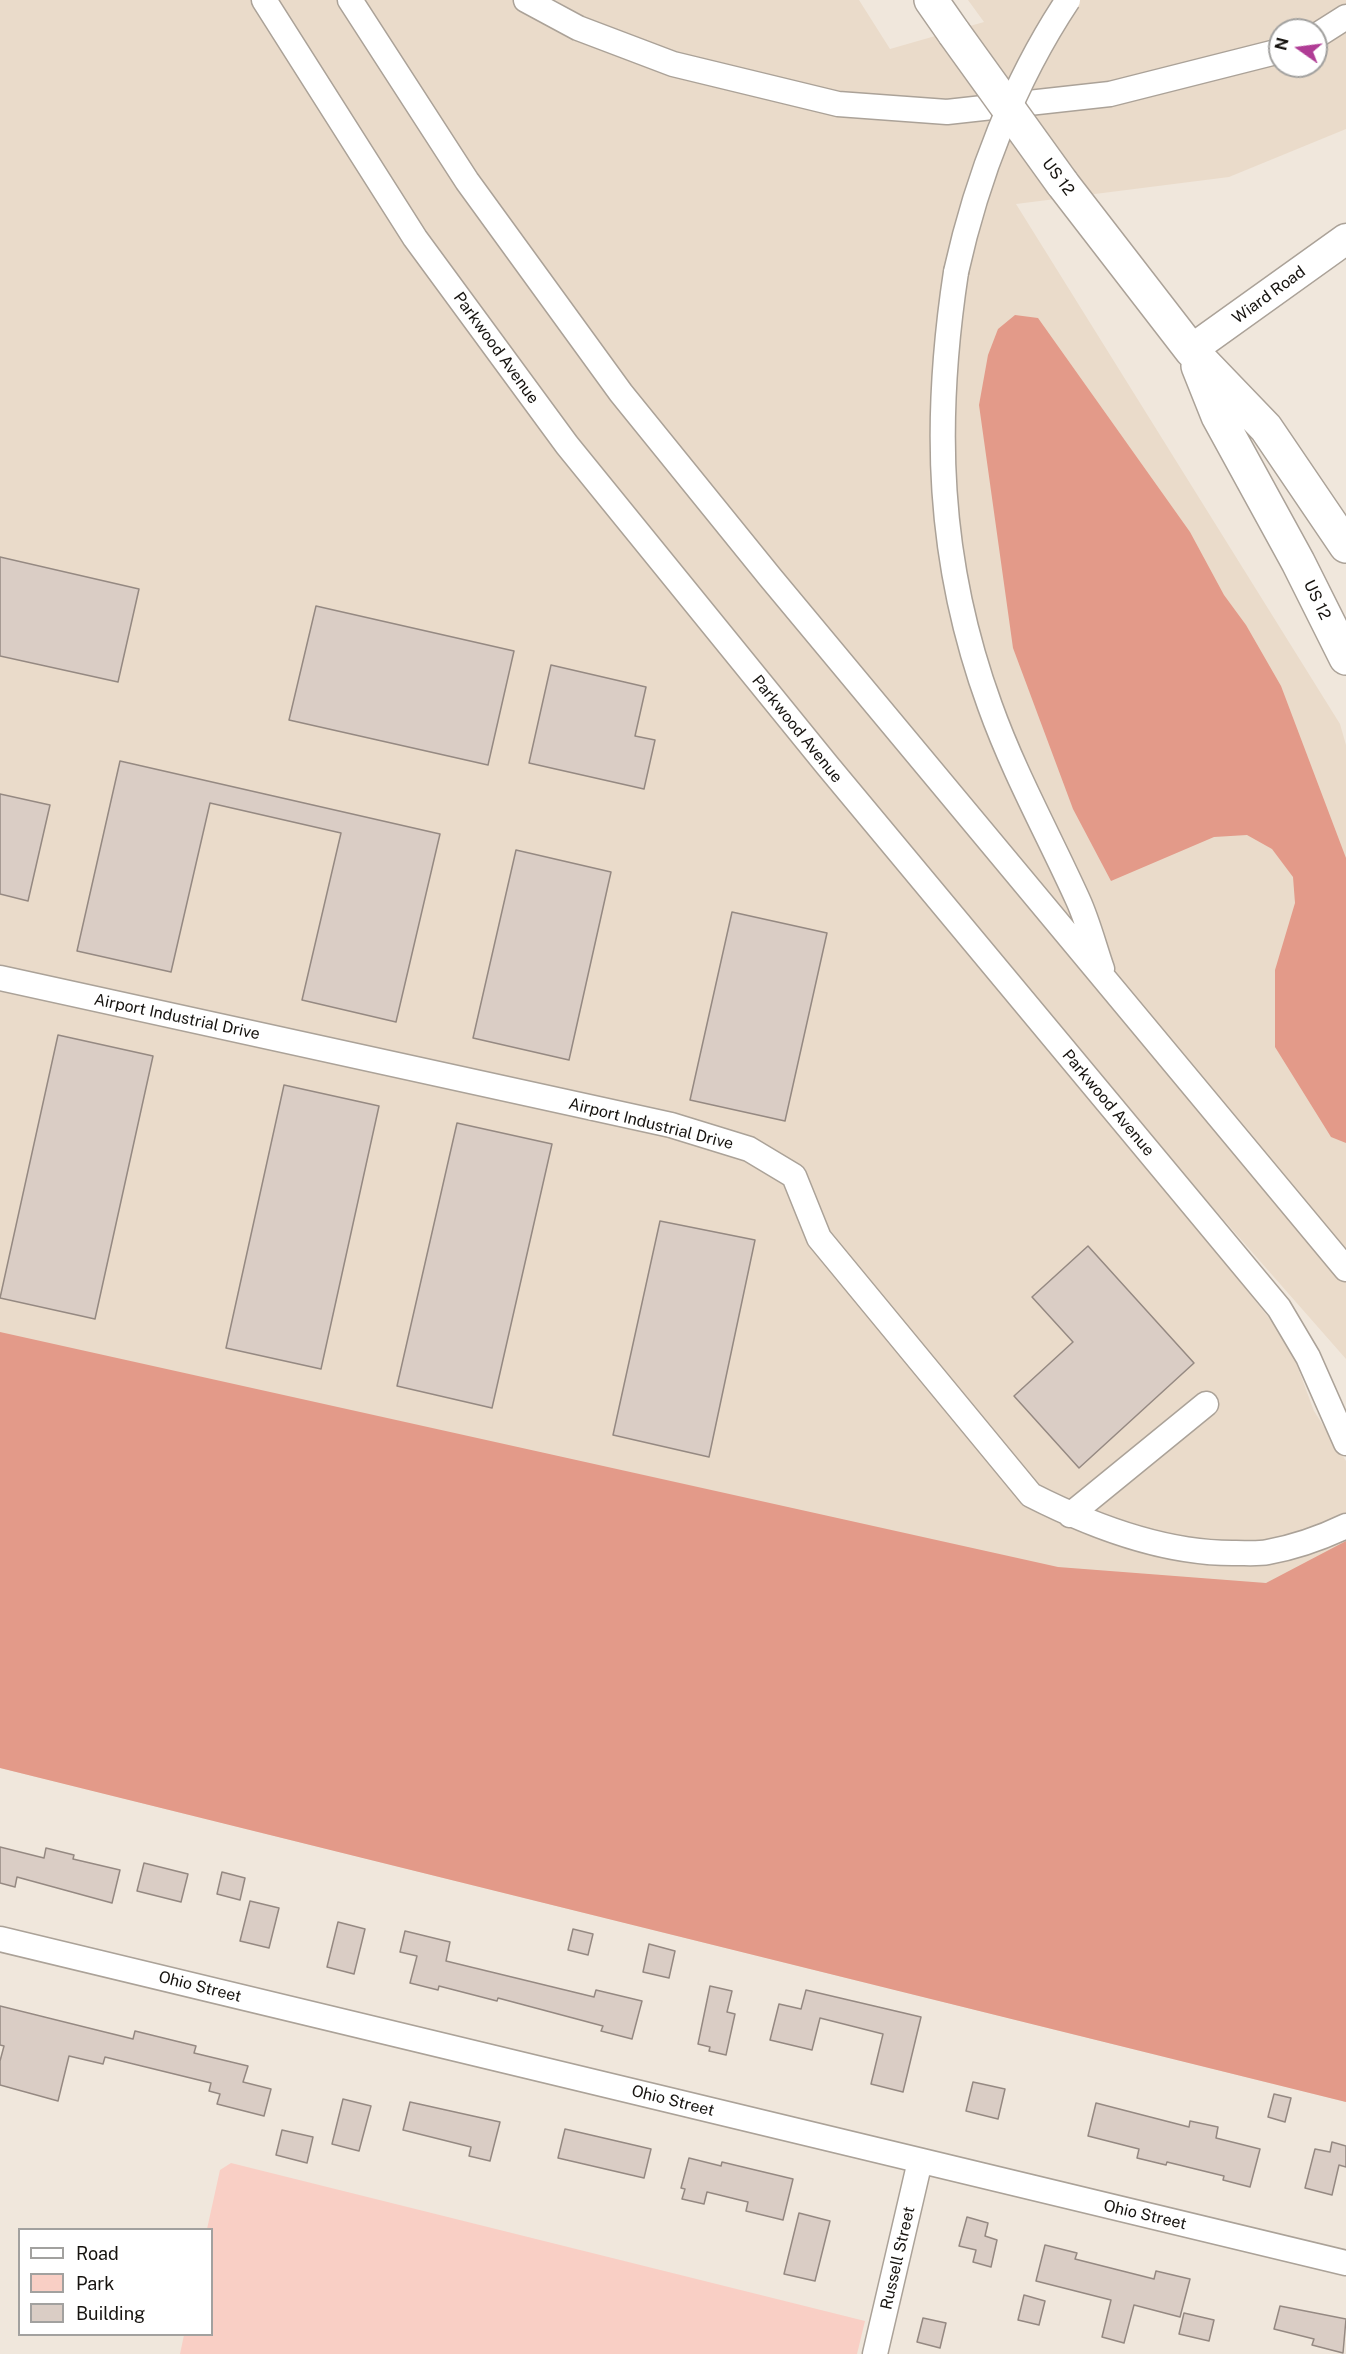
<!DOCTYPE html>
<style>
body{margin:0}
#map{position:relative;width:1346px;height:2354px;overflow:hidden;background:#f0e7dc;font-family:"Public Sans",sans-serif}
canvas{display:block}
.legend{position:absolute;left:18px;top:2228px;width:195px;height:108px;box-sizing:border-box;background:#fff;border:2px solid #a2a19f;margin:0;padding:8px 10px;list-style:none;font-size:18px;color:#16130f}
.legend li{display:flex;align-items:center;gap:12px;height:30px}
.legend b{width:30px;border:2px solid #a2a19f}
.north{position:absolute;left:1268px;top:18px;width:60px;height:60px;box-sizing:border-box;background:#fff;border:2px solid #a2a19f;border-radius:50%;rotate:284deg;font-size:16px;font-weight:700;line-height:24px;text-align:center;color:#16130f}
.north::after{content:'';display:block;margin:auto;width:21px;height:27px;background:#b03c95;clip-path:polygon(50% 0,100% 100%,50% 72%,0 100%)}
</style>
<div id="map">
<canvas width="1346" height="2354"></canvas>
<ul class="legend">
<li><b style="height:8px;background:#fff"></b>Road</li>
<li><b style="height:16px;background:#f9cfc5"></b>Park</li>
<li><b style="height:16px;background:#dacdc5"></b>Building</li>
</ul>
<div class="north">N</div>
</div>
<script>
const context = document.querySelector('canvas').getContext('2d');
context.lineJoin = 'round';
function fillPath(path, color) { context.fillStyle = color; context.fill(path, 'evenodd'); }
function stroke(path, color, width, dash) { context.strokeStyle = color; context.lineWidth = width; context.lineCap = dash ? 'butt' : 'round'; context.setLineDash(dash || []); context.stroke(path); }
function write(font, color, halo, rows, align = 'center') {
  context.font = font + ' "Public Sans",sans-serif'; context.lineWidth = 6; context.setLineDash([]); context.textBaseline = 'middle'; context.strokeStyle = halo; context.fillStyle = color; for (const [text, x, y, turn = 0] of rows) {
    context.save(); context.translate(x, y); context.rotate((+turn || 0) * Math.PI / 180); context.textAlign = isNaN(turn) ? turn : align; if (halo) context.strokeText(text, 0, 0); context.fillText(text, 0, 0); context.restore();
  }
}
fillPath(new Path2D(`
 M0,0H859L890,49L984,22L968,0H1346V129L1229,177L1016,204L1340,724L1346,745V1359L888,838L1276,1327L1295,1360L1314,1411L1346,1461V2102L0,1768ZM1280,30H1316V66H1280Z`), '#eadbca');
fillPath(new Path2D(`
 M231,2163L865,2321L857,2354H180L184,2335L212,2334V2230L207,2229L220,2170Z`), '#f9cfc5');
fillPath(new Path2D(`
 M1015,315L1038,318L1190,532L1224,595L1246,625L1281,686L1346,858V1143L1331,1137L1275,1047V970L1295,903L1293,877L1272,849L1247,835L1214,837L1111,881L1073,809L1013,648L979,405L988,355L998,329Z
 M0,1332L1058,1567L1266,1583L1346,1541V2102L0,1768Z`), '#e39a89');
const building = new Path2D(`
 M0,557L139,589L118,682L0,656Z
 M316,606L514,651L488,765L289,720Z
 M551,665L646,687L635,736L655,740L644,789L529,763Z
 M120,761L440,834L396,1022L302,1000L341,833L210,803L171,972L77,951Z
 M0,794L50,805L28,901L0,894Z
 M516,850L611,872L569,1060L473,1038Z
 M732,912L827,933L785,1121L690,1100Z
 M58,1035L153,1056L95,1319L0,1298Z
 M284,1085L379,1106L321,1369L226,1348Z
 M457,1123L552,1144L492,1408L397,1386Z
 M660,1221L755,1240L709,1457L613,1435Z
 M1088,1246L1194,1363L1079,1468L1014,1396L1073,1342L1032,1297Z
 M0,1847L44,1858L46,1848L74,1855L73,1859L120,1870L112,1903L17,1877L15,1887L0,1883Z
 M144,1863L188,1874L181,1902L137,1891Z
 M222,1872L245,1878L240,1900L217,1894Z
 M250,1901L279,1908L269,1948L240,1941Z
 M338,1922L365,1929L354,1974L327,1967Z
 M573,1929L593,1934L588,1955L568,1950Z
 M405,1931L450,1942L446,1961L594,1997L596,1990L642,2001L632,2039L601,2031L603,2026L498,1998L497,2001L439,1986L438,1990L410,1983L417,1956L400,1952Z
 M649,1944L675,1951L669,1978L643,1972Z
 M710,1986L732,1991L727,2012L735,2014L726,2055L709,2051L710,2047L698,2044Z
 M806,1990L921,2017L903,2092L871,2084L883,2034L820,2018L812,2050L770,2040L779,2004L801,2009Z
 M0,2006L133,2039L135,2031L196,2046L194,2053L248,2066L243,2082L271,2089L264,2116L217,2104L220,2094L209,2091L211,2083L105,2057L103,2064L69,2056L58,2101L0,2085V2061L4,2046L0,2045Z
 M973,2082L1005,2089L998,2119L966,2111Z
 M1274,2094L1291,2098L1285,2122L1268,2117Z
 M343,2099L371,2106L359,2151L332,2144Z
 M410,2102L500,2122L490,2161L469,2156L471,2147L403,2130Z
 M1096,2103L1189,2127L1190,2121L1218,2127L1216,2138L1260,2149L1250,2187L1223,2180L1224,2176L1167,2162L1166,2165L1137,2158L1139,2149L1088,2136Z
 M565,2129L651,2149L644,2178L558,2158Z
 M282,2130L313,2137L307,2163L276,2155Z
 M1332,2142L1346,2146V2167L1339,2165L1332,2195L1305,2188L1315,2149L1330,2152Z
 M689,2158L721,2166L722,2162L793,2179L783,2220L746,2211L748,2202L707,2192L704,2204L682,2199L685,2189L681,2188Z
 M799,2213L830,2221L815,2281L784,2274Z
 M967,2217L988,2223L985,2236L997,2240L991,2267L973,2262L976,2250L959,2246Z
 M1045,2245L1077,2253L1075,2259L1154,2279L1156,2271L1190,2279L1180,2317L1134,2305L1124,2343L1102,2337L1111,2300L1036,2281Z
 M1024,2295L1045,2301L1039,2325L1018,2320Z
 M1280,2306L1346,2319L1343,2353L1312,2345L1314,2339L1274,2329Z
 M1184,2313L1214,2320L1209,2341L1179,2334Z
 M923,2318L946,2323L940,2348L917,2342Z`);
fillPath(building, '#dacdc5');
stroke(building, '#958982', 1.5);
const minor = new Path2D(`
 M264,0L415,238L567,445L827,765L1279,1308L1308,1357L1346,1443
 M350,0L467,181L621,393L770,577L1346,1269
 M526,0L578,28L673,64L838,104L947,112L1110,94L1280,51
 M1316,36L1346,17
 M956,272C933,423 937,561 990,706C1014,773 1049,836 1078,900C1088,922 1094,946 1102,969
 M0,978L671,1125L749,1149L794,1176L819,1238L1031,1495C1094,1527 1165,1554 1236,1553C1247,1553 1258,1554 1268,1552C1295,1547 1321,1538 1346,1526
 M1070,1515L1206,1404
 M0,1939L1346,2263
 M875,2354L920,2161`);
const major = new Path2D(`
 M1191,350L1346,239`);
const highway = new Path2D(`
 M931,0L954,33
 M1062,183L1191,350L1266,428L1346,546
 M1198,366L1218,416L1298,562L1346,658`);
stroke(minor, '#aba298', 27);
stroke(major, '#aba298', 33);
stroke(highway, '#aba298', 36);
stroke(minor, '#fff', 24);
stroke(major, '#fff', 30);
stroke(highway, '#fff', 33);
const minorBridge = new Path2D(`
 M956,272C977,177 1014,81 1068,0`);
const highwayBridge = new Path2D(`
 M954,33L1062,183`);
stroke(minorBridge, '#aba298', 27, []);
stroke(highwayBridge, '#aba298', 36, []);
stroke(minorBridge, '#fff', 24);
stroke(highwayBridge, '#fff', 33);
write('16px', '#16130f', '#fff', [
 ["US 12",1058,177,53],
 ["Wiard Road",1269,295,-36],
 ["Parkwood Avenue",496,348,54],
 ["US 12",1317,600,64],
 ["Parkwood Avenue",797,729,51],
 ["Airport Industrial Drive",177,1017,12],
 ["Parkwood Avenue",1108,1103,50],
 ["Airport Industrial Drive",651,1124,14],
 ["Ohio Street",200,1987,14],
 ["Ohio Street",673,2101,14],
 ["Ohio Street",1145,2215,13],
 ["Russell Street",898,2258,-77]
]);
</script>
